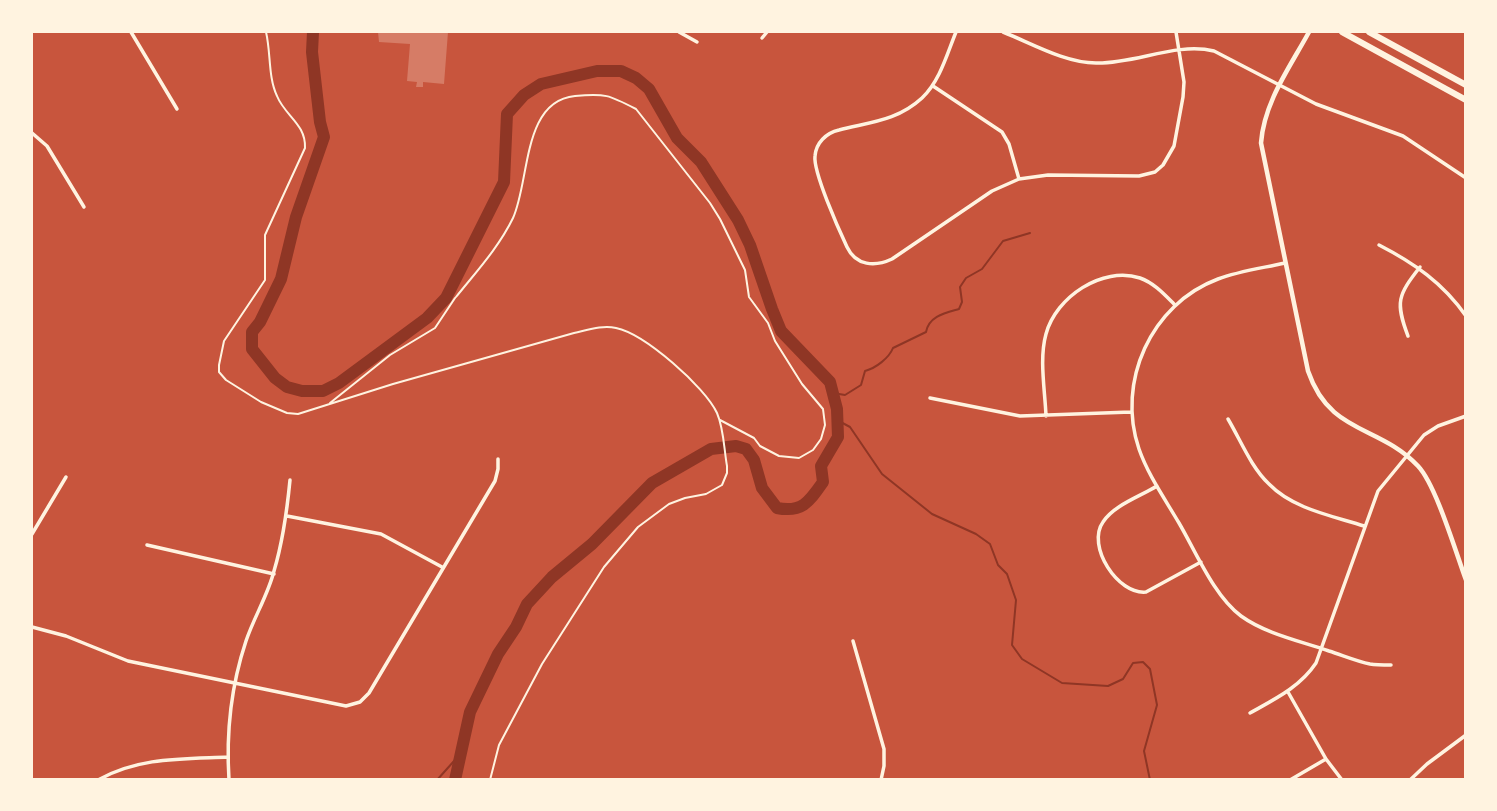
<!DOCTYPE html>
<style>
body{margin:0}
#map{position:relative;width:1497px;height:811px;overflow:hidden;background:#c8553d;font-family:"Nunito Sans",sans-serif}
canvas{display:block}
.frame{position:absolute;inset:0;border:33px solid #fff3e0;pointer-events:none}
</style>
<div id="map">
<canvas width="1497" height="811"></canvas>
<div class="frame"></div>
</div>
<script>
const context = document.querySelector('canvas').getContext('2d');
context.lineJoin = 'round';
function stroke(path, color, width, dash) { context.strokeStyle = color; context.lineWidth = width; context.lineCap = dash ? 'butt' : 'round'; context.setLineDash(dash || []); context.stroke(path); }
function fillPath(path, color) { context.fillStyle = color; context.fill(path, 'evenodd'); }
stroke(new Path2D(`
 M833,393L845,395L861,385L865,371C876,368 889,358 893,348L926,332C929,316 945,313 959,309L962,302L960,287L966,278L982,269L1003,241L1030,233
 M837,420L850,427L882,474L932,514L976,534L990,544L998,565L1007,574L1016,600L1012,645L1022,659L1062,683L1108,686L1123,679L1133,663L1143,662L1150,669L1157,705L1144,751L1150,780
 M437,780L463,751`), '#8f3625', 2);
stroke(new Path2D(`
 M313,32L312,52L320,122L324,137L296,217L281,279L260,322L252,332V349L275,378L287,387L302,391H323L339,383L427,318L446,298L504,182L507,114L524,95L541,84L597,71H621L636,78L649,89L677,138L701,162L738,220L750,245L772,309L781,331L830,382L837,409L838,437L821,466L823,482C809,502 802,513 777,508L762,488L754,460L746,449L736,446L711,449L652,483L592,544L552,577L527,604L516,627L498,654L470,712L455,780`), '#8f3625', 12);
fillPath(new Path2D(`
 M378,32H448L444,84L423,82V87H416L417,82L407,81L410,44L379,42Z`), '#d67c66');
stroke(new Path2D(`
 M266,32C271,53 268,77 277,96C285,116 306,124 305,148L265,235V280L224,341L219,365V372L226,380L261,402L287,413L298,414L393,384L574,333C588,330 602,325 616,328C645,334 705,387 717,413C724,429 724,450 727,466V473L722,485L706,494L685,498L669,504L638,527L604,567L542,664L499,745L490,780
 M456,297C476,272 499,247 513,218C530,181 522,101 575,96C605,93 609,95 636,109L710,203L720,219L745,270L749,297L768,323L775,341L802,384L823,409L825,425L821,439L813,450L799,458L779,456L760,446L754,438L720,420
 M330,403L390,355L435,328L455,298`), '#fff3e0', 2);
stroke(new Path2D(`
 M131,32L177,109
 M679,32L697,42
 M956,32C947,54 940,81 922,98C897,121 870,122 839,130C826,133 816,143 815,156C813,172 839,230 847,247C856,266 875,267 892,259L992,191L1019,179L1048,175L1139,176L1155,172L1163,165L1174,146L1183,97L1184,82L1176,32
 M1003,32C1031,43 1065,63 1096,63C1135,64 1176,42 1214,51L1316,104L1403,136L1466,178
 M762,38L767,32
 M933,86L1002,132L1009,144L1019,179
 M32,133L47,146L84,207
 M1379,245C1414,263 1443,283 1466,316
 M1285,263C1263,268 1239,271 1218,279C1151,304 1116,382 1139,449C1148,475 1165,499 1179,523C1196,552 1214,596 1241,616C1266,634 1300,641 1329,651C1342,655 1356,661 1370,664C1376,665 1384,665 1391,665
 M1408,336C1395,302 1398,295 1420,267
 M930,398L1020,416L1131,412
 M1046,416C1045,390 1039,359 1046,334C1056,297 1102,266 1140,278C1154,283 1164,294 1174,304
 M1228,419C1241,441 1251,467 1269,484C1293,509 1333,516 1364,526
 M1157,486C1141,496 1114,505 1103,522C1086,546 1118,595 1146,592L1201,562
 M287,516L381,534L442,567
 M32,534L66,477
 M147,545L274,574
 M32,627L66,636L128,661L346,706L360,702L369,693L495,481L498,469V459
 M853,641L884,749V766L881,780
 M1288,692L1326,759L1342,780
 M1250,713C1275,699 1300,687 1316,663L1378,491L1424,435L1438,426L1466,416
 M98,780C138,757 183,759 228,757
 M229,780C226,733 231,686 246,641C254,617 268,595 274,571C283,541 287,511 290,480
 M1290,780L1326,759
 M1410,780L1427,764L1466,735`), '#fff3e0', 3.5);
stroke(new Path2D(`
 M1309,32C1290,67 1264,102 1261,143L1308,371C1330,435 1378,424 1418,466C1436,485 1456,553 1466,580`), '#fff3e0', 4.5);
stroke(new Path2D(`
 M1342,32L1466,100
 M1369,32L1466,85`), '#fff3e0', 6);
</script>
